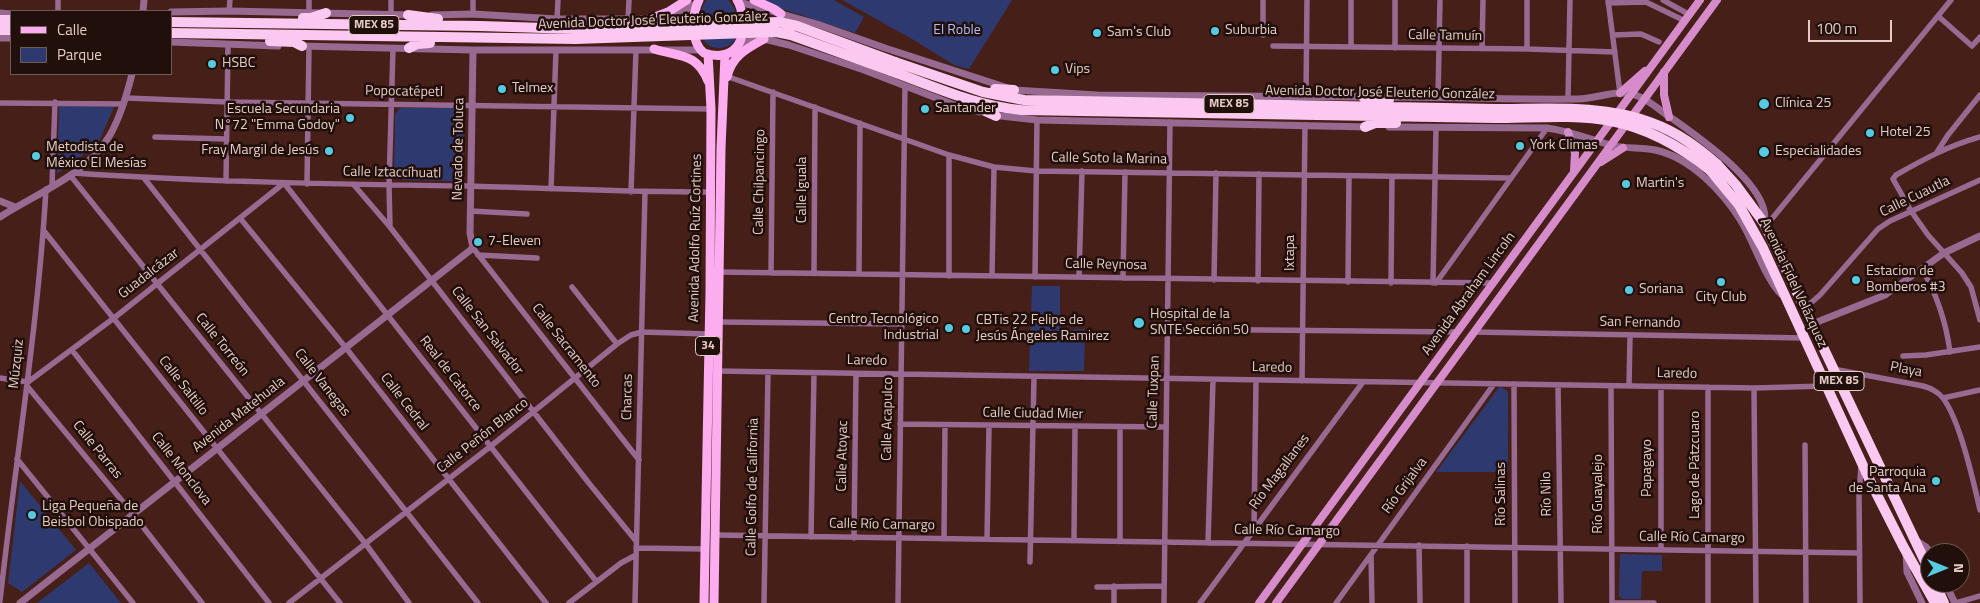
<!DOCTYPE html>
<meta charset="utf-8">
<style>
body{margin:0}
#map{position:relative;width:1980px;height:603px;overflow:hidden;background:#461f18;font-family:"Titillium Web",sans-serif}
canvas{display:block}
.legend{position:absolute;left:10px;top:10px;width:162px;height:65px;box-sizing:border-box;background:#200f0b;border:1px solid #6f5a55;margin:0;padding:6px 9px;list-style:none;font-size:15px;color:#e5cac5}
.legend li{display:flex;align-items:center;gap:10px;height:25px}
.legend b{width:25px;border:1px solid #6f5a55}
.north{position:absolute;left:1920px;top:543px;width:50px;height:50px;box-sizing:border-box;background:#200f0b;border:1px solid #6f5a55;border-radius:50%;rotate:90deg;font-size:14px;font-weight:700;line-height:20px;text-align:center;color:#e5cac5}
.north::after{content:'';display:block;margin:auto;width:18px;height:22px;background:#55cae0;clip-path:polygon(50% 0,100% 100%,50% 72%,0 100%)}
.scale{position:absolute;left:1808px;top:20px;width:84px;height:22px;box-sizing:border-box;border:2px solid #e5cac5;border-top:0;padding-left:6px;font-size:15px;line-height:18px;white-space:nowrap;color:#e5cac5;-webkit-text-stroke:4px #200f0b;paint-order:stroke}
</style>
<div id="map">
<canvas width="1980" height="603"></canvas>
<ul class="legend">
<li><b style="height:6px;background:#fbadef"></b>Calle</li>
<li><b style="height:14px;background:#2e3970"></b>Parque</li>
</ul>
<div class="north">N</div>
<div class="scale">100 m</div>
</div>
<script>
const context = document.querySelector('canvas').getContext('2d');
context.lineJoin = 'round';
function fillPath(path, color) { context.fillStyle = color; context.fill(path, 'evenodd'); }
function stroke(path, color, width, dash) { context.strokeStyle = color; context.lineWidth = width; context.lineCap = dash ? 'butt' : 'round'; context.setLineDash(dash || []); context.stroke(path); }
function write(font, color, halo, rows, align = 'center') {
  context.font = font + ' "Titillium Web",sans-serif'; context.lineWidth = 5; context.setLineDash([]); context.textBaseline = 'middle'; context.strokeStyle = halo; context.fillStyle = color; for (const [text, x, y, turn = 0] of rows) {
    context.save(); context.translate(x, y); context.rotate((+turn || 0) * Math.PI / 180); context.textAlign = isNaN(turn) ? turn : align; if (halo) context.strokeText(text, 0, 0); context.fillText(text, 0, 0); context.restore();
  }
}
fillPath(new Path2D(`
 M707,0H728C738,8 742,33 733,42C730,46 724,48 719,48C705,48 701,38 701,25C701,16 700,7 707,0Z
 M755,0H834L864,17L855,33Z
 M842,0H1012L969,69L954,65L912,39Z
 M59,106L114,107L98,144L57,174Z
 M400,108H458L464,116L463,174L456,181L403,180L394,173L395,114Z
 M1032,286H1060V330L1085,329L1084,371H1029Z
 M1500,386L1508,392V472H1436Z
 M20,481L76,550L22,592L8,583Z
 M1620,554L1662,555V571H1642L1641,599H1622L1619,596Z
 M89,563L121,603H37Z`), '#2e3970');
stroke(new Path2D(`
 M1608,0L1620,93
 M1663,0L1690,15
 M1608,3L1646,2L1685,21
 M58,11V0
 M229,11L230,0
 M309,13V0
 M473,14V0
 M391,15V0
 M1938,16L1972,46L1980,37
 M557,19L558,0
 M628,20L629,0
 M1263,35V0
 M1613,35L1641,34L1659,42
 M1273,46L1527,49L1615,52
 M1351,47V0
 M1395,48V0
 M1482,49L1483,0
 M1527,49V0
 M726,76L949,155L994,167L1036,171L1510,178
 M1306,97L1307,0
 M1438,97L1440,0
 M126,98L228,102L711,109
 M1568,99L1570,0
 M0,103L124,104
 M155,137L226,139
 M1980,137C1948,146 1924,159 1896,175L1893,179L1911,211L1928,235L1962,273L1971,287L1980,320
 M1937,152L1948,135L1980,95
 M73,173C205,182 336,184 467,186C548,188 629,192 710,192
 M70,175L365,543L409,603
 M144,178L478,603
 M226,181L228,45
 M284,183L596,581
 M307,184L309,46
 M52,185L55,102
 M354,185L390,227L588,482L636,541
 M551,189L556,50
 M631,192L636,50
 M470,211L527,214
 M240,218L346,348L546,603
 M1766,226L1951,0
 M390,227L389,185L393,48
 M44,231L340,603
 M473,248L639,460
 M478,255L537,258
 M1922,269C1937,295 1946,321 1950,352
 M719,272L1493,283
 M771,273L773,92
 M814,273L815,107
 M859,273L860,123
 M949,276V155
 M992,276L994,167
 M1035,277L1037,120
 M1079,277L1082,171
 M1123,278L1125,172
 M1214,280L1216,173
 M1258,281L1259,174
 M1348,282L1349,176
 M1391,283L1392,177
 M1433,283L1436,128
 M1436,283L1547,128
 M572,287L617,344
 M1805,308L1820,295L1878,229L1890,221L1980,180
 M719,322L901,324
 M1168,329L1456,332
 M1474,332L1805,338
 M72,350L269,603
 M1903,356L1926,355L1980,347
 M1833,369L1918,385C1925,386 1933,389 1939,394C1958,410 1974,484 1980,510
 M718,371L1754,388L1826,386
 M0,378L28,382L114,318L284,183
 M1302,381L1305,125
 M1514,384L1515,603
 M1558,385L1561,603
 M27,386L133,514L202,603
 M1611,386L1612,603
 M1629,386L1630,336
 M1661,387V550
 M1708,387V603
 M1754,388L1756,603
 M1943,398L1980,390
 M900,424L1165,427
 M1805,445L1806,603
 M17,459L133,603
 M1254,528L1256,380
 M715,535L1859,553
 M811,537L814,373
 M854,538L856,374
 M944,539L945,425
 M987,539L989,426
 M1074,540L1075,427
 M1120,541V427
 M1208,543L1213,380
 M1419,545L1420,603
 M1467,546V603
 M636,548L705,549
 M1371,555L1372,603
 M1030,562L1034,377
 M1114,586V603
 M1097,587L1164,586
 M0,601C15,464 38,327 46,189
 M289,603L491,446L617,344L631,335L642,332L709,334
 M569,603L621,563L636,555
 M635,603L645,192
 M764,603L768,372
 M898,603L905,86
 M1164,603L1170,122
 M1200,603L1363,382
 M1336,603L1494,384
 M1612,603H1654
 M1860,603L1859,494L1861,466
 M1956,603L1980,596`), '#986991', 5.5);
stroke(new Path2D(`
 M739,2L817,24L885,48L1014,90L1097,95L1367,97
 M143,11L144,0
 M171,12L229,11L411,15
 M0,13L11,14
 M432,15L473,14L557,19H660L684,11L698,2
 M0,38H11
 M171,42L278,46
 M740,45L752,40L764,39L789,45L864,70L952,104L979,112
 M299,46L473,50H701
 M1385,97C1449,97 1514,100 1578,99C1595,99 1614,90 1631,94C1646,97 1660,111 1673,119C1698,137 1773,188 1764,223
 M992,115L1037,120L1368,127
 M1389,127L1547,128C1569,131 1589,139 1610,145C1625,149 1640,147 1655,150C1690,157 1723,192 1741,221C1754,242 1765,278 1781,294
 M0,201L15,207
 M0,217C37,193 87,175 110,135C121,116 127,94 132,74
 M1812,324L1885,295L1944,253L1980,236
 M1915,540L1926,547L1931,553
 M1906,552L1907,572L1922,603
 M1945,583L1955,603
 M20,603L473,248L470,233L473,50`), '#986991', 7);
stroke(new Path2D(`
 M1664,72V95L1669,117
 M1620,93L1645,71
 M1568,132L1575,153L1574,171
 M1601,162L1623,148
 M1259,603L1700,0
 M1276,603L1717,0`), '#d68bcb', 8);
stroke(new Path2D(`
 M699,0C692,14 690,42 704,53C729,61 744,48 743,23C742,15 742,7 737,0
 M754,0L774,9L781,14
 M647,20L668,12L687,0
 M654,49C680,57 697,53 708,81
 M727,77C732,56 746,49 764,39
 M704,603L710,292L711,109L708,54
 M714,603L721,148L725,55`), '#fbadef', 9);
stroke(new Path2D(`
 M408,15L438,19
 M303,18H311L326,13
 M0,20H11
 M171,22L480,26L576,29
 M0,30H11
 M171,33L576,39
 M270,41L294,42L302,46
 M409,48L417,44L430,43
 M895,62L983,92L1024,100L1496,109
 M891,71C933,86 975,106 1021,110L1495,118
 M995,89L1014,90
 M1363,97L1389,100
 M974,106L996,116
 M1365,127L1375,123H1396
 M1717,164L1736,185L1764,223L1930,572
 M1710,170L1739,205L1763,248L1871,483L1903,546L1935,603
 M1935,583L1944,603`), '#fbc8f2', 10);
stroke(new Path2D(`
 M576,29L779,22L797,26L895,62
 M576,39L776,32L791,35L891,71
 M1496,109C1547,109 1604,104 1652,123C1677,132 1697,147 1717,164
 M1495,118C1531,118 1576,114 1611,121C1648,128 1681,147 1710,170`), '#fbc8f2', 10);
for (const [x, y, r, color] of [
 [1215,31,5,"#55cae0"],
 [1097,33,5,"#55cae0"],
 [212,64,5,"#55cae0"],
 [1055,70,5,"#55cae0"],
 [502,89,5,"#55cae0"],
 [1764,104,6,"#55cae0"],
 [925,109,5,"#55cae0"],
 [350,118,5,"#55cae0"],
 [1870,133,5,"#55cae0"],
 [1520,146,5,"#55cae0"],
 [329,151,5,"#55cae0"],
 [1764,152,6,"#55cae0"],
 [36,156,5,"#55cae0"],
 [1626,184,5,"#55cae0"],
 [478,242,5,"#55cae0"],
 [1856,280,5,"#55cae0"],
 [1721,282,5,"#55cae0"],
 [1629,290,5,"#55cae0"],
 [1139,323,6,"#55cae0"],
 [949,328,5,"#55cae0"],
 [966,329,5,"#55cae0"],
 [1936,481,5,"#55cae0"],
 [32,515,5,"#55cae0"]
]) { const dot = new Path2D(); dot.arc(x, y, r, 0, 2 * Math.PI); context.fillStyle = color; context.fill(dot); stroke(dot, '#200f0b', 2); }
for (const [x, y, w] of [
 [374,25,50],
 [1229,104,50],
 [708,346,25],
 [1839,381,50]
]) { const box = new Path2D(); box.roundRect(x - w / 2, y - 9.5, w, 19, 4); context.fillStyle = '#200f0b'; context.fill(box); stroke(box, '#e5cac5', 1); }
write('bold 12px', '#e5cac5', null, [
 ["MEX 85",374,25],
 ["MEX 85",1229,104],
 ["34",708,346],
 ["MEX 85",1839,381]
]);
write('14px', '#e5cac5', '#200f0b', [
 ["Avenida Doctor José Eleuterio González",653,21,-2],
 ["Calle Tamuín",1445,36,1],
 ["Popocatépetl",404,92,1],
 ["Avenida Doctor José Eleuterio González",1380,93,1],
 ["Nevado de Toluca",459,149,-89],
 ["Calle Soto la Marina",1109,159,1],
 ["Calle Iztaccíhuatl",392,173,1],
 ["Calle Chilpancingo",760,182,-89],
 ["Calle Iguala",803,190,-90],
 ["Calle Cuautla",1915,197,-26],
 ["Avenida Adolfo Ruíz Cortines",696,238,-89],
 ["Ixtapa",1291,253,-90],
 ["Calle Reynosa",1106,265,1],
 ["Guadalcázar",149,274,-38],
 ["Avenida Fidel Velázquez",1793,283,65],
 ["Avenida Abraham Lincoln",1469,294,-54],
 ["San Fernando",1640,323,1],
 ["Calle San Salvador",487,331,52],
 ["Calle Torreón",222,345,51],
 ["Calle Sacramento",566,346,52],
 ["Laredo",867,361,1],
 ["Múzquiz",17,364,-84],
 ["Laredo",1272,368,1],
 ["Playa",1906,370,11],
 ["Real de Catorce",450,374,52],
 ["Laredo",1677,374,1],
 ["Calle Vanegas",322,383,52],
 ["Calle Saltillo",183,386,52],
 ["Calle Tuxpan",1154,392,-88],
 ["Charcas",628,397,-89],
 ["Calle Cedral",404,402,52],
 ["Calle Ciudad Mier",1033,414,1],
 ["Avenida Matehuala",239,415,-38],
 ["Calle Acapulco",888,419,-89],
 ["Calle Peñón Blanco",483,436,-38],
 ["Calle Parras",97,450,51],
 ["Calle Atoyac",843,456,-89],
 ["Lago de Pátzcuaro",1696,465,-90],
 ["Papagayo",1648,468,-90],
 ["Calle Monclova",181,469,52],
 ["Río Magallanes",1280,472,-53],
 ["Río Grijalva",1405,486,-54],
 ["Calle Golfo de California",753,487,-89],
 ["Río Salinas",1502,494,-90],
 ["Río Nilo",1547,494,-91],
 ["Río Guayalejo",1599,494,-90],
 ["Calle Río Camargo",882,525,1],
 ["Calle Río Camargo",1287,531,1],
 ["Calle Río Camargo",1692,538,1]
]);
write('14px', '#adbffd', '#200f0b', [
 ["El Roble",957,31]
]);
write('14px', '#e5cac5', '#200f0b', [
 ["Suburbia",1225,31],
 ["Sam's Club",1107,33],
 ["HSBC",222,64],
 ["Vips",1065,70],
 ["Telmex",512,89],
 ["Clínica 25",1775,104],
 ["Santander",935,109],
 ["Escuela Secundaria",340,110,"right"],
 ["N°72 \"Emma Godoy\"",340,126,"right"],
 ["Hotel 25",1880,133],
 ["York Climas",1530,146],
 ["Metodista de",46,148],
 ["México El Mesías",46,164],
 ["Fray Margil de Jesús",319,151,"right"],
 ["Especialidades",1775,152],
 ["Martin's",1636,184],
 ["7-Eleven",488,242],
 ["Estacion de",1866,272],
 ["Bomberos #3",1866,288],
 ["Soriana",1639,290],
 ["City Club",1721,298,"center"],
 ["Hospital de la",1150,315],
 ["SNTE Sección 50",1150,331],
 ["Centro Tecnológico",939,320,"right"],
 ["Industrial",939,336,"right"],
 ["CBTis 22 Felipe de",976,321],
 ["Jesús Ángeles Ramirez",976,337],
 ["Parroquia",1926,473,"right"],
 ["de Santa Ana",1926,489,"right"],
 ["Liga Pequeña de",42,507],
 ["Beisbol Obispado",42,523]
], 'left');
</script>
